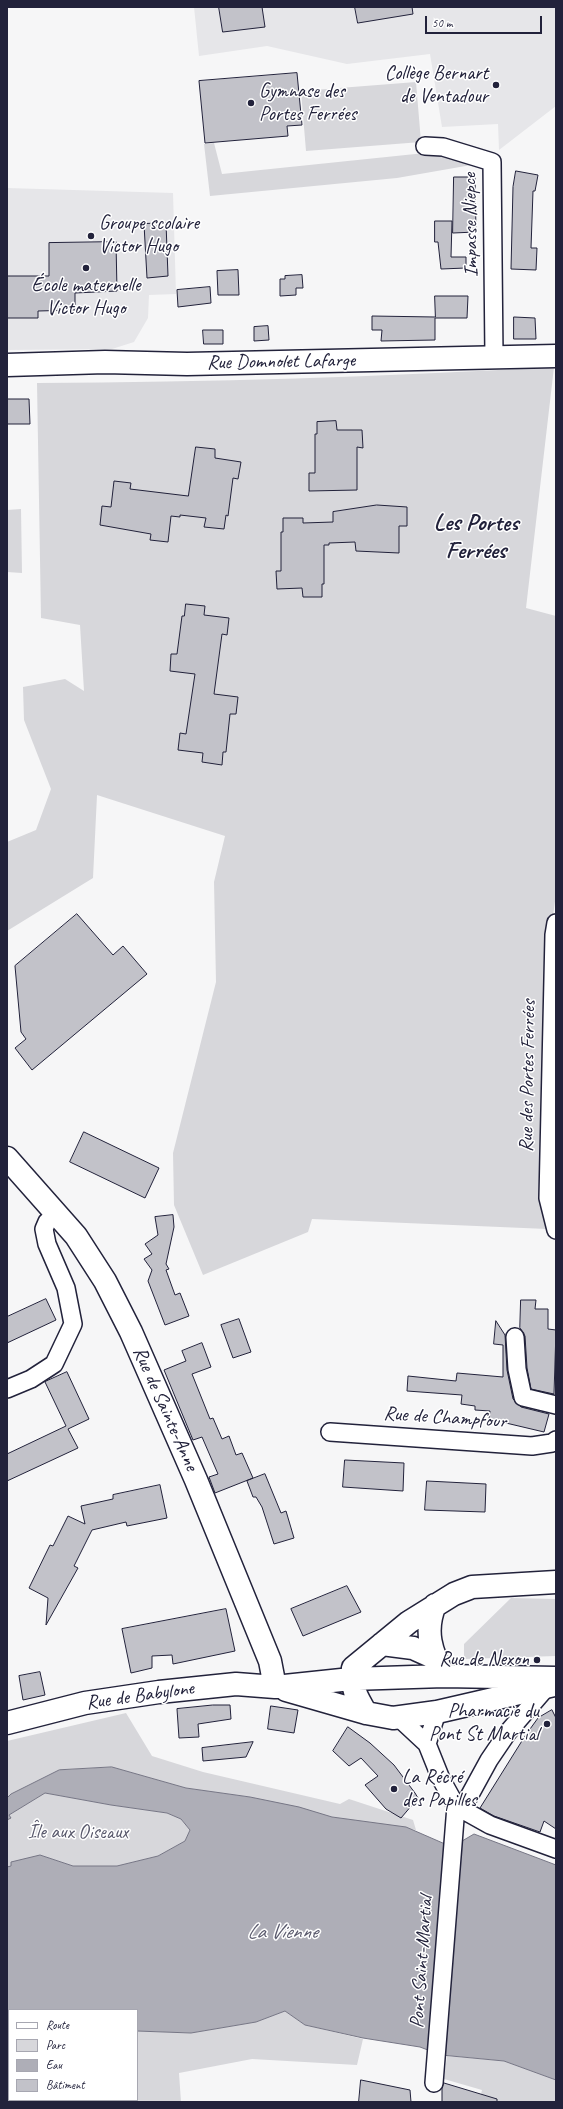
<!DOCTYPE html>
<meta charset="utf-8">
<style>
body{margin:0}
#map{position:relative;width:563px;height:2109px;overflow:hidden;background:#f6f6f7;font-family:Caveat,sans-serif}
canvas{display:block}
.frame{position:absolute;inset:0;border:8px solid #22223b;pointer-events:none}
.legend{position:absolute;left:8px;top:2009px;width:130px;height:92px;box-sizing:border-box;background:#fff;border:1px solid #a7a7b1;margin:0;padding:5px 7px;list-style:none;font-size:12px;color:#22223b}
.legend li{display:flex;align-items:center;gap:8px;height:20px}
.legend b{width:20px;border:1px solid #a7a7b1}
.scale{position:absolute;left:425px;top:16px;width:117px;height:18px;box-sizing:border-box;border:2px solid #22223b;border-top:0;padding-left:5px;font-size:12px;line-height:14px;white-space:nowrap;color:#22223b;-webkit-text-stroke:3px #fff;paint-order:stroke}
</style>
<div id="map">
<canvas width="563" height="2109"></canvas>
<div class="frame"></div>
<ul class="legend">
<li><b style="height:5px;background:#fff"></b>Route</li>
<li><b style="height:11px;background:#d7d7db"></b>Parc</li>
<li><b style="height:11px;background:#aeaeb7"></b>Eau</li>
<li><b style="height:11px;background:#c2c2c9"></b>Bâtiment</li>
</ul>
<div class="scale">50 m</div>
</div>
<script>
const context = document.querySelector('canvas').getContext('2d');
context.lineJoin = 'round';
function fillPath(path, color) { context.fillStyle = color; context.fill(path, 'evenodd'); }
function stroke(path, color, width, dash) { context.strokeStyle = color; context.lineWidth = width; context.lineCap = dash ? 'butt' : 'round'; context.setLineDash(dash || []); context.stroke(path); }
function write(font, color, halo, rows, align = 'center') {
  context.font = font + ' Caveat,sans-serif'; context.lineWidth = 3; context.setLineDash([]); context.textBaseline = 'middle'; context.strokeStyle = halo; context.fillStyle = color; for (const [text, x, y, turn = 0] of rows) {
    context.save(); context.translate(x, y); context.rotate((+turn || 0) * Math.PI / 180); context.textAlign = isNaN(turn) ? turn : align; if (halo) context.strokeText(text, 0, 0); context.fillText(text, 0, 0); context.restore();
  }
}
fillPath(new Path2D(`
 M194,7H556V106L499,150L498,124L442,127L430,54L347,64L267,46L199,56Z
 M7,188L173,193L176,294L149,295L148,318L134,342L112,349L7,350Z`), '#e6e6e9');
fillPath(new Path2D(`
 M416,82L421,142L306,151L301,91Z
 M214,143L222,174L425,153L477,164L397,178L210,196L204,144Z
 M554,367L526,608L556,616V894L545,975L542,1191L547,1229L312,1219L308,1232L203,1275L174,1205L173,1153L216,982L214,882L225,836L97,795L93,878L7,931V842L36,830L51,789L24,720L23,687L65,679L84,691L80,625L41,618L37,383C210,382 381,377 554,367Z
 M21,509L22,573L7,572V510Z
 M511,1598L556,1599V1656L464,1659V1644Z
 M126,1713L152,1756L203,1772L340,1804L349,1799L413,1820L416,1830L332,1817L250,1797L186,1788L112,1767L59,1770L11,1794L7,1798V1741Z
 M45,1793L111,1805L167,1813L181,1819L190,1830L185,1841L158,1856L117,1866H73L40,1855L7,1867V1820L11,1818L9,1815Z
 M285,2011L305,2025L363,2039L357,2065L252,2059L179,2073L181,2102H7V2061L9,2060V2100H137V2031L191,2033L256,2022Z
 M447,2056L504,2061L556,2080V2102H479L482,2090L444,2079Z`), '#d7d7db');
const water = new Path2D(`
 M112,1767L186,1788L250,1797L299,1807L332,1817L406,1827L445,1844H457L474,1834L556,1865V2080L504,2061L441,2055L420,2047L363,2038L305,2025L285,2011L256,2022L191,2033L137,2031V2010H9V2060L7,2061V1867L11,1866V1862L40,1855L73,1866H117L158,1856L185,1841L190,1830L181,1819L167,1813L111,1805L45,1793L9,1815L11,1818L7,1820V1798L11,1794L59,1770Z`);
fillPath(water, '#aeaeb7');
stroke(water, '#767685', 1);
const building = new Path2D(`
 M219,7H262L265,27L223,32Z
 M355,7H412L413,14L358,23Z
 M297,73L302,125L287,126L288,136L205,143L199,81Z
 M516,171L538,175L535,191H533L531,248H537L536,270L511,269L513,187Z
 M454,177H475L476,232L453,233Z
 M435,221H452L451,257H466V268L441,269L438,242H435Z
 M166,223L168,276L147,278L144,224Z
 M116,242L117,291L75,293V310L38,311V318H7V276H49V243Z
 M238,270L239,295H218L217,271Z
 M302,275L303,288H296V295L280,296V279H285V276Z
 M210,287L211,303L178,307L177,290Z
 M435,296H468L467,318H435V340L381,341L382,330H372V316L435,317Z
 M514,317L535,318L536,339H514Z
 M268,326L269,340L254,341V327Z
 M203,330H223V344H204Z
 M7,399H29L30,424H7Z
 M336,421L337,430H362L363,448L357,447V490L309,491V473H315V434H317V422Z
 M196,447L215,449V458L241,462L238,479L233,478L228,516L226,515L224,529L204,527L206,518L180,515V517L171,516L168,542L150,540L151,534L100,525L102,506L111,507L114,481L131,483L130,489L188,496Z
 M377,505L407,507V526H399V553L356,551L355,542L329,543V545H324V584H322V597H303L302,588L277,589L276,571H281V532H283V518H303V523L333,522V512Z
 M186,604L205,606L204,615L229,618L227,635L222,634L214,694L238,697L236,714H230L226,752H223L222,765L202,762L203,753L178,750L180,733L186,734L195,674L170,671L171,654H177L182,616H184Z
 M77,914L113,955L123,946L147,974L32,1070L15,1048L26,1039L21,1032L15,966Z
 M84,1132L159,1168L145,1198L70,1162Z
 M173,1215L174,1227L166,1264L169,1269L166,1270L175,1295L180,1293L189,1316L165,1325L148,1281L152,1270L144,1259L152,1254L145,1244L158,1235L155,1217Z
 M46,1299L56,1320L7,1343V1317Z
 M521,1300H536L535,1309H548V1329L556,1330L554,1394L531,1389L527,1368L525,1336L520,1328Z
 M239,1319L251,1352L233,1358L221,1325Z
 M496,1321L505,1335L507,1370L513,1399L521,1407L549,1414L544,1432L489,1419L490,1411L475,1410V1406L461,1404L462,1395L407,1391L408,1376L456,1381L457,1373L503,1377V1345L494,1344Z
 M202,1343L211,1367L192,1374L210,1419L213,1418L222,1439L229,1436L236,1455L242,1453L253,1478L215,1493L209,1477L218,1474L202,1437L193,1440L164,1370L186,1361L182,1351Z
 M67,1372L89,1419L68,1429L78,1448L7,1481V1454L66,1426L45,1382Z
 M345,1460L404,1463L403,1491L343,1487Z
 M265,1474L281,1513L286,1511L294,1538L274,1544L262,1507L256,1497H253L247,1481Z
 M427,1481L486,1484L485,1512L425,1510Z
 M160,1485L167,1518L127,1526L126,1522L92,1530L74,1566L78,1568L46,1625L48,1598L29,1588L50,1545L53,1546L68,1516L85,1524L81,1506L113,1499V1495Z
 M347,1586L361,1612L303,1636L291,1609Z
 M226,1609L235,1651L173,1664L172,1655L152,1656V1668L131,1673L122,1629Z
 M40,1672L45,1695L23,1700L19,1676Z
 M213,1705H230L231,1719L198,1724L199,1737L179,1738L177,1709Z
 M271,1706L298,1710L294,1733L268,1729Z
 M552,1710L556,1718V1829L544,1821L540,1832L494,1816L480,1808L525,1736L538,1718Z
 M348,1727L370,1743L394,1765L415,1793L418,1798L401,1818L386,1809L365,1785L378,1776L361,1758L349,1766L333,1751Z
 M253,1742L246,1757L203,1761L202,1748Z
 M361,2080L410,2090L411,2102H359Z
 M444,2083L497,2099V2102H442V2089Z`);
fillPath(building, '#c2c2c9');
stroke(building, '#22223b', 1);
const street = new Path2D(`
 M425,146L443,147L492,162L494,357
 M556,923L554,935L548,1198L556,1230
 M515,1337L517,1369L523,1397L556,1405
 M7,1389L31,1379L54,1364L73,1324L66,1288L47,1244L44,1229L47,1222L57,1213
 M330,1432L532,1446L552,1443L556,1440
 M398,1717L427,1744L441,1779L456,1806
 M427,1744L437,1712
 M456,1806L466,1802L489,1760L508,1732L546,1688
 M456,1806L490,1825L556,1849
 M434,2083L456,1806`);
const secondary = new Path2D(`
 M7,365L105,362L187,364L556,356
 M7,1158L76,1236L105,1281L131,1332L196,1480L270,1661L275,1687
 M435,1605C424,1631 431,1652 444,1676
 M382,1644L413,1648L433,1657
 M286,1690L366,1713L393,1718L437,1712L554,1685
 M366,1713C357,1698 350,1686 353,1668L409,1622L454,1594L472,1587L556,1582
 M7,1723L85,1703L159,1692L236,1684L275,1687L351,1679L444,1676L556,1678`);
stroke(street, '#22223b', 20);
stroke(secondary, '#22223b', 25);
stroke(street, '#fff', 17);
stroke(secondary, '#fff', 22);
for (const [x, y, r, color] of [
 [496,85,4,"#22223b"],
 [251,103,4,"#22223b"],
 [91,236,4,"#22223b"],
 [86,268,4,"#22223b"],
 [537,1660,4,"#22223b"],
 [547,1724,4,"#22223b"],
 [394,1789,4,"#22223b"]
]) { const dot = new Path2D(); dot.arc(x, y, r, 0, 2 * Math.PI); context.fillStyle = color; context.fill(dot); stroke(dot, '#fff', 1.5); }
write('20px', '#22223b', '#fff', [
 ["Collège Bernart",488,74],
 ["de Ventadour",488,97],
 ["Gymnase des",259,92,"left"],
 ["Portes Ferrées",259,115,"left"],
 ["Groupe scolaire",99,224,"left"],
 ["Victor Hugo",99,247,"left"],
 ["École maternelle",86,286,"center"],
 ["Victor Hugo",86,309,"center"],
 ["Rue de Nexon",529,1660],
 ["Pharmacie du",539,1712],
 ["Pont St Martial",539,1735],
 ["La Récré",402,1778,"left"],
 ["des Papilles",402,1801,"left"]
], 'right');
write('20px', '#22223b', '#fff', [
 ["Impasse Niepce",471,225,-91],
 ["Rue Domnolet Lafarge",281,362,-1],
 ["Rue des Portes Ferrées",528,1076,-89],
 ["Rue de Sainte-Anne",165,1409,66],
 ["Rue de Champfour",445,1418,4],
 ["Rue de Babylone",140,1696,-8],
 ["Pont Saint-Martial",422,1962,-86]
]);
write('20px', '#58586b', '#fff', [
 ["Île aux Oiseaux",78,1833]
]);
write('italic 21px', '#5a5a6d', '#fff', [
 ["La Vienne",282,1932]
]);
write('bold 24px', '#22223b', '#fff', [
 ["Les Portes",476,524],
 ["Ferrées",476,552]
]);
</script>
